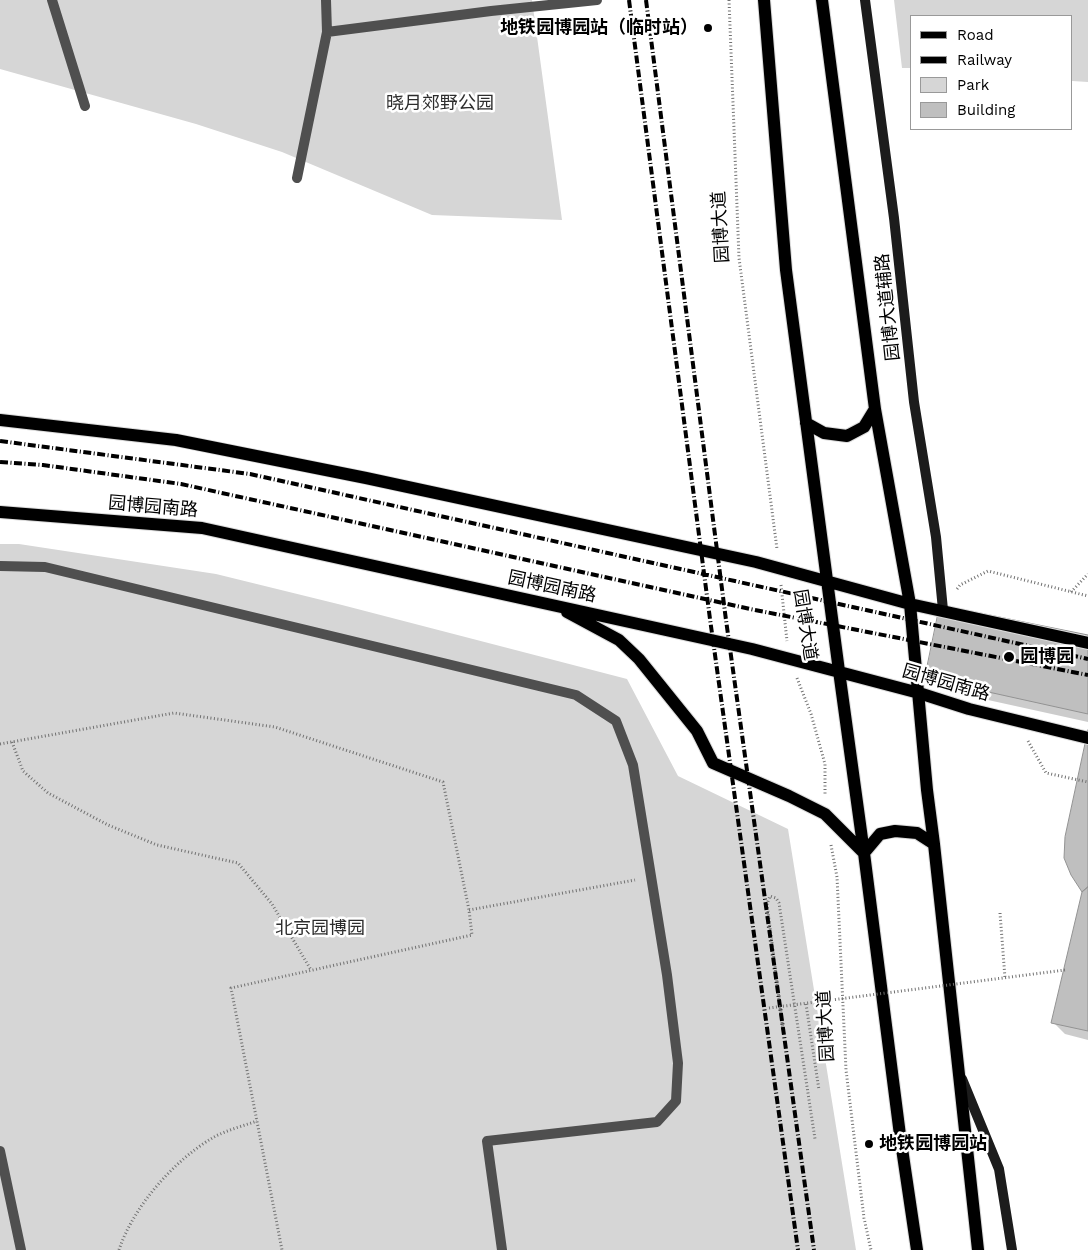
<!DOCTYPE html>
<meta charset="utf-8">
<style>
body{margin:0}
#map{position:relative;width:1088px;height:1250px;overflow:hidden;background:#fff;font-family:"Work Sans",sans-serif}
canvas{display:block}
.legend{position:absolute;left:910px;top:15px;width:162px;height:115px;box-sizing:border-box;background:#fff;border:1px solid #999;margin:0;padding:6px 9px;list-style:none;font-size:15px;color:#000}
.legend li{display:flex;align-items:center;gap:10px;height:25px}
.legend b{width:25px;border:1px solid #999}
</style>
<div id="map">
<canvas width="1088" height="1250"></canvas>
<ul class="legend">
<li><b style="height:6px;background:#000"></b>Road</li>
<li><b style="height:6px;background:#000"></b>Railway</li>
<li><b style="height:14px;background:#d6d6d6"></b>Park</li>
<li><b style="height:14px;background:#bfbfbf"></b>Building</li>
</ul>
</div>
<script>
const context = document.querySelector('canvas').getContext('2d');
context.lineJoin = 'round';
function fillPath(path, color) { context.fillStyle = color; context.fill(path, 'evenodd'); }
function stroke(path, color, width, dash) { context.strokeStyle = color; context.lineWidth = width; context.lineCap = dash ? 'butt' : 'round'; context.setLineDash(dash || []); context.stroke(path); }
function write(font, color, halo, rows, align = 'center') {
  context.font = font + ' "Work Sans","Noto Sans SC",sans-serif'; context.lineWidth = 5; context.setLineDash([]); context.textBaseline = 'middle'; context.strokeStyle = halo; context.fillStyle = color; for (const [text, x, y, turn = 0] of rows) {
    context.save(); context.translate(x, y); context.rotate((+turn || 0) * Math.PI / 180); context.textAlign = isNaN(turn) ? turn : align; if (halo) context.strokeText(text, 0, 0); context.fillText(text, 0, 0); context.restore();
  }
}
fillPath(new Path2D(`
 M0,0H532L562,220L432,215L282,152L196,124L0,69Z
 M894,0H1088V82L1072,81V16H912V68H902Z
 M0,544H19L216,574L342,605L627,679L678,776L788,829L856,1250H0Z`), '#d6d6d6');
fillPath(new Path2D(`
 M1088,637V722L938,689L926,677Z
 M1088,736V1040L1065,1034L1053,1022L1083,891Z`), '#0003');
const building = new Path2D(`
 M940,605L1088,635V714L925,678Z
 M1088,730V887L1082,892L1071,875L1064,858L1065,837Z
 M1088,887V1031L1051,1023L1082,892Z`);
fillPath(building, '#bfbfbf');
stroke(building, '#939393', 1);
const primary = new Path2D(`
 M764,0L786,270L839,671L864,853L900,1135L917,1250
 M822,0L875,409L910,604L927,790L934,844L978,1250
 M0,420L176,440L366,478L756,562L910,604L1088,643
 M806,423L824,433L847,436L864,427L875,409
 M0,512L202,528L752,649L919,693L969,709L1088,738
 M567,612L619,640L639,659L697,731L713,763L789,796L825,814L864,853L880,834L895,831L917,833L934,844`);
stroke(primary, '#dbdbdb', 14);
stroke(new Path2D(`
 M729,0L739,258L777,549
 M781,585L787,641
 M957,589L960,585L988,571L1088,596
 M1071,592L1088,574
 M797,678L811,714L825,764V795
 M1028,741L1046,773L1088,782
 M12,742L23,771L48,793L108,825L157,845L238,863L272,904L311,970
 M0,744L174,713L275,727L443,782L469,910L472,935L231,988L282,1250
 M831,845L837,877L846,1070L864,1218L871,1250
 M469,910L635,880
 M1000,913L1005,978
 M806,1004L819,1090
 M783,1030L767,904L770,896L776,898L779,903L815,1139
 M119,1250C133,1207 174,1160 214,1137C227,1130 243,1126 257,1121`), '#717171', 3, [1, 2.5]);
stroke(new Path2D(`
 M52,0L85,106
 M327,32L491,11L597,0
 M297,178L327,32L326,0
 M0,566L45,567L576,695L616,721L633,765L667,975L678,1063L676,1101L657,1122L487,1141L502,1250
 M0,1151L21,1250`), '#4f4f4f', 10);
stroke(new Path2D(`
 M865,0L894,218L914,402L936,537L943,610
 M962,1079L999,1169L1012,1250`), '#1c1c1c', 10);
stroke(primary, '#000', 12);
stroke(new Path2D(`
 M629,0L710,619L798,1250
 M646,0L726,620L814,1250
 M0,441L250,474L1088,659
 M0,462L43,465L181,484L750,609L1088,675`), '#000', 4, [8, 2.5, 1, 2.5]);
stroke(new Path2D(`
 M769,1008L1065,970`), '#717171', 3, [1, 2.5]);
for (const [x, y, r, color] of [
 [708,28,5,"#000"],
 [1009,657,6,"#000"],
 [869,1144,5,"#000"]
]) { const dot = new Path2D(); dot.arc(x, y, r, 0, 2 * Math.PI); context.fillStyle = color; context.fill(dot); stroke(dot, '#fff', 2); }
write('bold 18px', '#000', '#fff', [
 ["地铁园博园站（临时站）",698,28,"right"],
 ["园博园",1020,657],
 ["地铁园博园站",879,1144]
], 'left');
write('18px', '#2d2d2d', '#fff', [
 ["晓月郊野公园",440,104],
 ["北京园博园",320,929]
]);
write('18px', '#000', '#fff', [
 ["园博大道",721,227,-93],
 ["园博大道辅路",888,307,-96],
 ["园博园南路",153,507,5],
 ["园博园南路",552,587,12],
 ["园博大道",805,625,81],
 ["园博园南路",946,683,16],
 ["园博大道",826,1026,-93]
]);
</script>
